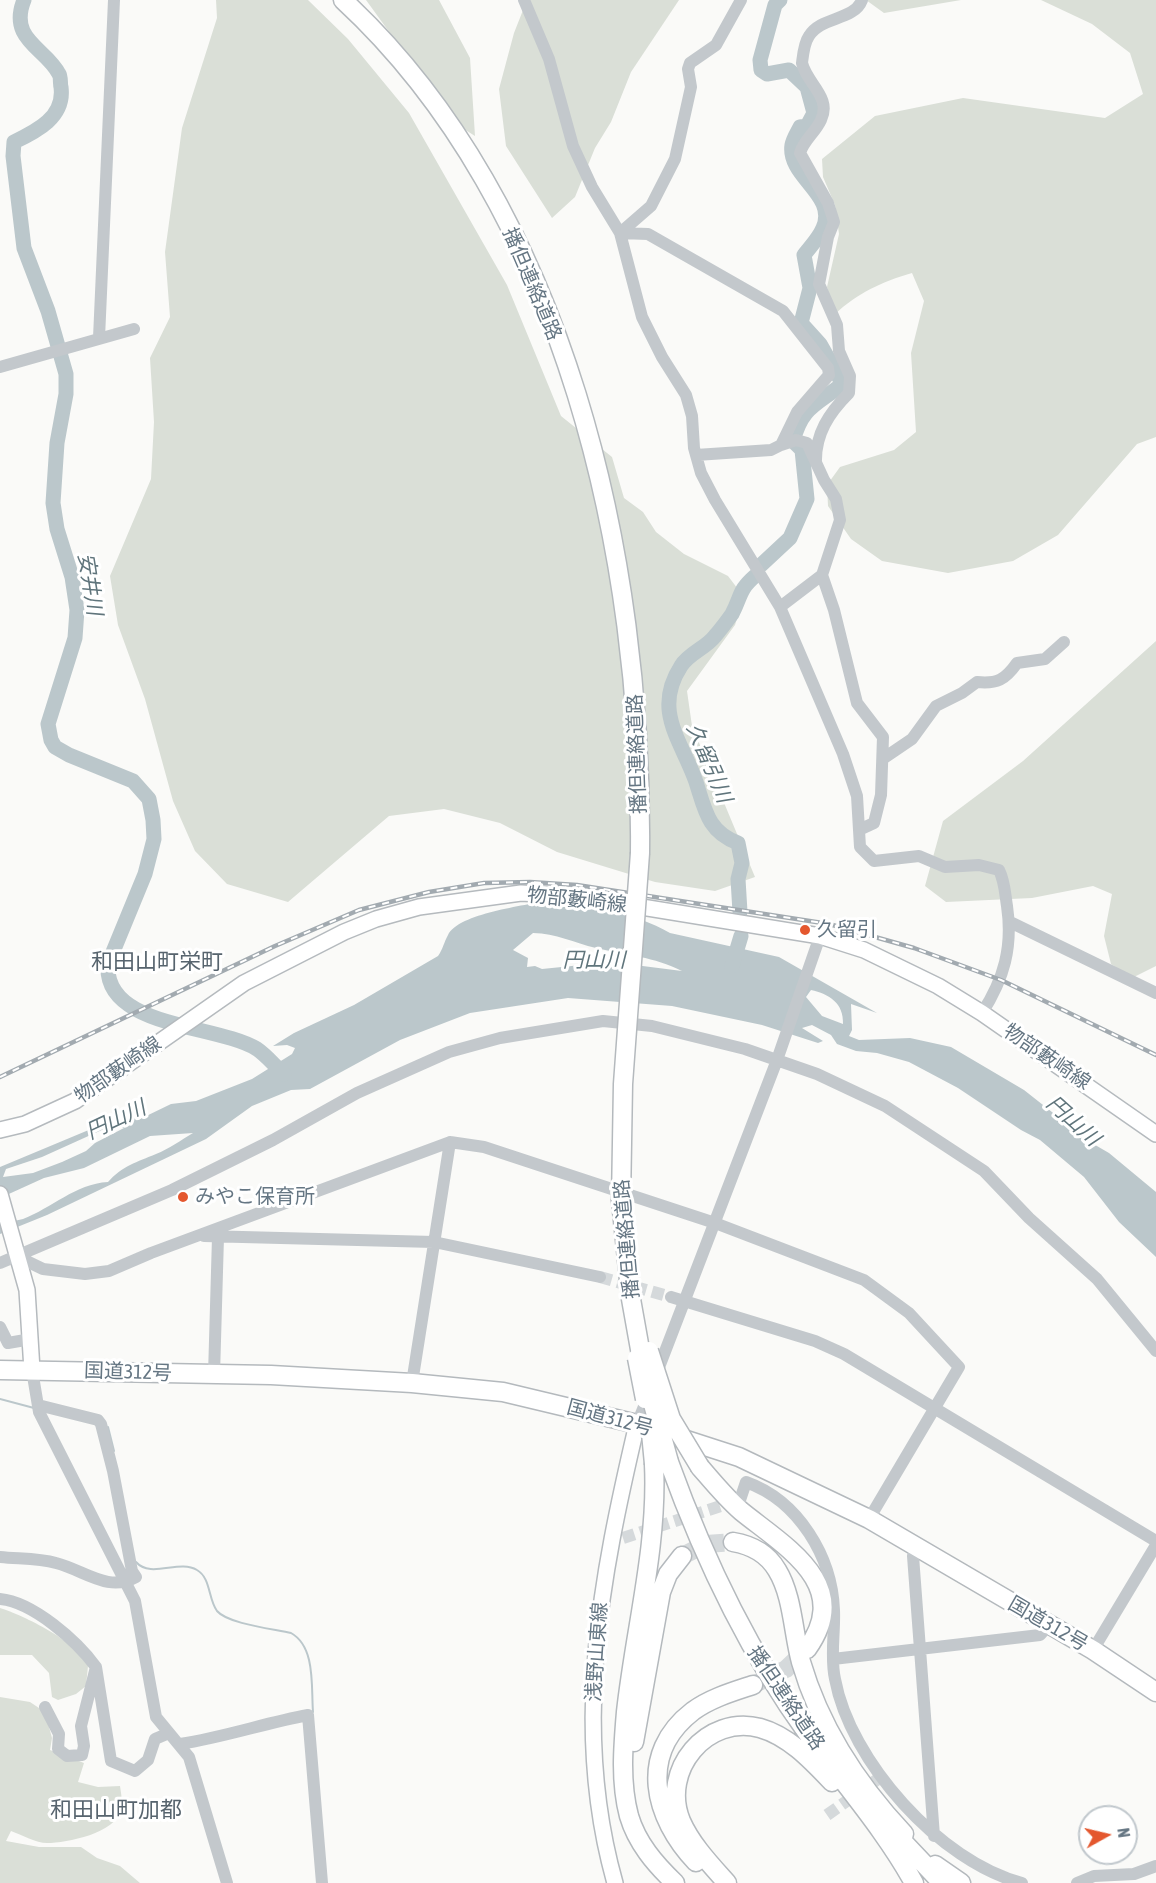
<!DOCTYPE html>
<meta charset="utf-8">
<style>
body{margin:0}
#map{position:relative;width:1156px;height:1883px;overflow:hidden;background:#fafaf8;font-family:"Asap Condensed",sans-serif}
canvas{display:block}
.north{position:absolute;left:1078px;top:1805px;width:60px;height:60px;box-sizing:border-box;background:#fff;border:2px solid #c1c8cd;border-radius:50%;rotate:82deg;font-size:16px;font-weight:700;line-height:24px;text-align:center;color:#657683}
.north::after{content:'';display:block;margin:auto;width:21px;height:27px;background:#e4572e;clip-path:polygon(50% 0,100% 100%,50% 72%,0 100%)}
</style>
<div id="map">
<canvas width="1156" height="1883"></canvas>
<div class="north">N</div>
</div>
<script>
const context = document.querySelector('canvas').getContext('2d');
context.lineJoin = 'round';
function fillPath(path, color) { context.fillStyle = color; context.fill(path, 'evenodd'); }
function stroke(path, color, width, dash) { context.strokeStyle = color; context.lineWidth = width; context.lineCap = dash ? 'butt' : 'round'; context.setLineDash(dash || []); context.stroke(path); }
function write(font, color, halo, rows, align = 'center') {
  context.font = font + ' "Asap Condensed","Noto Sans JP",sans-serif'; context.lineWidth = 6; context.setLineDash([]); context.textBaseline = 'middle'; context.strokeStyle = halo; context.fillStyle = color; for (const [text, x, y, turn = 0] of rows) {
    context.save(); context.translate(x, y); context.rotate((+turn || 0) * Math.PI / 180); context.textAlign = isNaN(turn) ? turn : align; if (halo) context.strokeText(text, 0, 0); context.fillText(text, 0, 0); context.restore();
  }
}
fillPath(new Path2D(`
 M216,0H308L348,39L409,113L507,285L561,416L612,457L624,498L643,512L656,532L684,554L728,576L744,597L735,625L687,691L692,726L755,877L715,891L655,882L557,852L500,823L444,809L389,816L288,902L227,884L195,851L173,801L145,699L118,625L110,576L151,479L154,422L150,358L170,317L165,252L182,128L217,18Z
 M366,0H439L470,58L475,136L456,124Z
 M527,0H679L631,72L611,122L595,148L575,197L552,218L506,146L499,89L514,33Z
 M866,0H961L884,13Z
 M1041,0H1156V437L1137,444L1058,535L1013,561L948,573L882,561L851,539L828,506L827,485L840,467L894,450L916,432L911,353L924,301L912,273C881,282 858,293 835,314L827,287L839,234L835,205L823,177L822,159L875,116L963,98L1105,118L1143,94L1130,53L1092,24Z
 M1156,641V966L1132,978L1111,964L1104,936L1112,894L1093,886L1032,898L946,902L925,886L943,821L1023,761Z
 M0,1608C23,1615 80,1643 88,1666L86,1686L76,1694L58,1700L52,1697L49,1673L32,1655H0Z
 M0,1697L30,1702L45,1712L52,1738L50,1750L84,1763L78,1782L98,1787L120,1786C121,1793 123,1803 121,1810C116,1833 67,1843 47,1843C36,1843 22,1835 11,1831L6,1841L39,1847H81L97,1858L120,1866L140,1883H0Z`), '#dadfd7');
fillPath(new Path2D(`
 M549,900C589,906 634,912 670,933L779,957L877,1013L851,1004L852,1030L849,1036L859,1040L910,1038L951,1047L1024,1090L1090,1142L1109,1153L1156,1192V1257L1119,1222L1084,1177L1040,1140L1021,1130L958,1088L909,1062L877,1053L856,1051L837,1044L831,1035L812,1025L802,1028L823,1041L818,1043L762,1025L672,1006L568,998L470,1013L400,1040L310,1089L291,1090L252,1106L206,1139L47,1215L0,1234V1223C7,1221 16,1221 23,1219C52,1208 75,1184 108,1182C122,1166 137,1162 156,1154C169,1149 181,1140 193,1133L150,1136L84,1168L44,1178L0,1198V1167L127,1114L138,1120L171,1104L196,1101L252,1079L292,1054L295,1048L287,1045L273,1046L294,1033L354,1005L438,956C443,949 444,942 448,935C459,913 525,906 549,900ZM533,933C556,933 574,943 596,948C627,955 654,957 682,971L611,962L542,969L535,966L527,967L528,958L513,950ZM811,990C829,994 844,1003 843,1024L822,1016L806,997ZM115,1124L124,1128L95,1143L86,1151L62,1162L33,1173L3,1177L6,1169L42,1157Z`), '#bbc7cb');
stroke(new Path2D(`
 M0,1399L34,1408
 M108,1427L114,1451
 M136,1562C151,1579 179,1559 197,1570C211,1578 208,1599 217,1611C228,1624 274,1629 291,1633C316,1647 311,1687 313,1712`), '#bbc7cb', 2);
stroke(new Path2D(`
 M24,0C8,40 46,48 59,74C61,77 60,84 61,87C65,117 37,131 14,142L13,156L24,248L48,311L66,374V394L57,443L53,503L57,529L72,577L77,610L75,638L48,724L51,740L55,747L69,755L133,781L149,799L153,820L154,839L145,874L108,964C103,1028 216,1024 257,1049C266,1055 275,1066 284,1074
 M761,565L790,538L807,499L802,450L793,441C802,407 816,405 840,386L841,381L820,344L801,323L810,288L804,255C810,247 819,238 823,228C838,195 787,177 792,145C793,139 797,133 800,127L807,126L814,113L807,87L789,70L767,74L761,70L760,60L775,5L780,0
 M740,912L738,879L742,863L738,843C708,832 705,810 696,782C682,741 652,711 681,666C689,653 706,648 715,636C721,629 727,621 732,614C742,595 738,591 755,576
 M732,966L741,936`), '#bbc7cb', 15);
stroke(new Path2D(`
 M600,1277L671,1297
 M623,1538L736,1501
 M827,1815L878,1779`), '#d5d9db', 12, [12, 6]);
stroke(new Path2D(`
 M682,1556L706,1544L733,1542
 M757,1683L786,1669L807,1649`), '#d5d9db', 18, [18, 9]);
const major = new Path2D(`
 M0,1130L25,1124L75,1101L244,983L344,932L376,919L419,907L521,893L574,896L820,936L864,950L938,986L982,1013L1156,1134
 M0,1194L27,1290L32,1370
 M615,1883C571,1728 601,1577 637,1424`);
const highway = new Path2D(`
 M343,0C567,207 643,560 640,853
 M621,1201L631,1299L641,1355
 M0,1370L271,1375L412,1383L503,1392L637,1424L739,1457L869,1519L1093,1650L1156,1692
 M669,1462C704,1559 747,1650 808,1734C843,1783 885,1830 914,1883
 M654,1464C658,1547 635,1629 626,1712C623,1747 620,1782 629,1816C637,1843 655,1864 675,1883
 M700,1467C713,1482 726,1498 741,1511C784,1546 854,1584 807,1649
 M733,1542C751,1545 767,1553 777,1570C793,1596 793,1633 801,1662C820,1727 858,1785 904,1834
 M634,1742L661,1592L668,1574L682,1556
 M890,1828L942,1883
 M696,1862C654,1818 637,1754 693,1711C711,1698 732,1692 753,1685
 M935,1865L961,1883
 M727,1883C710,1864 691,1844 681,1821C660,1770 707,1714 760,1728C789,1736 812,1761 832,1782`);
stroke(major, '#b5babe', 18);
stroke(highway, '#b4b9bd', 21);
stroke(new Path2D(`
 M524,0L549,59L573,146L592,187L620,233L642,317L662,357L686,395L692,416L694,448L701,473L715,500L780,607L843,754L857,796L860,847L874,861L919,856L945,867L979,865L999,870C1005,882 1005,894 1007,906C1013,947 1004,979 982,1013
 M620,233L648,234L783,311L828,368L829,375L797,412L781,445L771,450L696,455
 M620,233L651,206L675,159L691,87L688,69L690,63L716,45L741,0
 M99,338L114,0
 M0,367L134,329
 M781,445L796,440L807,443L824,480L836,499L840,520L822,575L834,610L857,703L883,737L881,795L874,823L861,829
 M816,463C815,434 829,413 849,393L850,376L839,351L837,325L819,284L828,237L834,222L828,203L800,153C804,140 815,133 821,120C832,97 807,84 802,63C803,55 804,43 809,36C821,16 854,21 862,0
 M780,607L822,575
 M884,758L912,739L936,706L962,693L977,682C997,684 1005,680 1017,663L1045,659L1064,642
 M1010,922L1156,993
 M204,1236L434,1242L600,1277
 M18,1257L43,1269L85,1274L109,1271L151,1253L450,1142L484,1147L715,1223L864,1280L909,1313L959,1367L869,1519
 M0,1263L172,1190L273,1140L357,1093L449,1052L500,1038L603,1021L652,1026L745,1049L817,1074L885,1106L984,1171L1029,1218L1097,1279L1156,1351
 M671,1297L815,1341L844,1354L1156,1541
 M0,1327L8,1343L31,1339
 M32,1370L39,1412L135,1601L156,1717L189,1757L227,1883
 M214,1375L218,1237
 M656,1375L777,1060L820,936
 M412,1383L450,1142
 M637,1424L649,1394
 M740,1500L746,1482C799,1501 832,1557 834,1610C835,1633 830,1657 835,1679C850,1761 940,1862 1022,1883
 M917,1547L913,1556L934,1836
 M0,1557C18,1559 38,1558 56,1563C84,1570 108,1593 136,1577L132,1571L113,1471L101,1424L98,1420L38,1405
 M0,1599C33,1602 77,1641 96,1667
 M1093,1650L1156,1545
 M833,1659L1040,1635L1049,1625
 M45,1707L59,1734L58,1749L67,1756L82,1755L84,1746L81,1726L96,1667L111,1761L135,1771L148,1760L155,1739L169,1733
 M180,1744C225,1737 265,1723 308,1715L322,1883
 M1077,1883L1094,1876L1134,1874L1156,1866`), '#c3c8cc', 12);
stroke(major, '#fff', 15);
stroke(highway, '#fff', 18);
const rail = new Path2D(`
 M0,1077L275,946L359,910L429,892L484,883L530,882L577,885L829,924L914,948L1001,980L1156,1055`);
stroke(rail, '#a2aab0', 4.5);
stroke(rail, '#fff', 2, [7]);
const highwayBridge = new Path2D(`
 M621,1201L623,1084L640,853
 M649,1351L671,1419L700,1467
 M637,1358L645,1399
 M648,1386L669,1462
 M651,1433L654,1464`);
stroke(highwayBridge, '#b4b9bd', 21, []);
stroke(highwayBridge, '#fff', 18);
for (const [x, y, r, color] of [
 [805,930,6,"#e4572e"],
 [183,1197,6,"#e4572e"]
]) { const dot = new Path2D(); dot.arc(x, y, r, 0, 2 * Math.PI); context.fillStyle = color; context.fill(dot); stroke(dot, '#fff', 2); }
write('20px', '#657683', '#fff', [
 ["播但連絡道路",532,284,67],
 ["播但連絡道路",637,754,-92],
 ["物部藪崎線",577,900,6],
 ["物部藪崎線",1047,1057,34],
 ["物部藪崎線",118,1070,-35],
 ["播但連絡道路",627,1239,-95],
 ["国道312号",128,1372,2],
 ["国道312号",610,1418,15],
 ["国道312号",1048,1624,30],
 ["浅野山東線",597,1652,-86],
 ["播但連絡道路",786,1698,56]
]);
write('20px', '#657683', '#fff', [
 ["久留引",817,930],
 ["みやこ保育所",195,1197]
], 'left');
write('italic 21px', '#60757c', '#fff', [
 ["安井川",90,584,81],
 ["久留引川",709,763,67],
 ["円山川",594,960],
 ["円山川",116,1120,-25],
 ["円山川",1073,1121,42]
]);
write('22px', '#57646e', '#fff', [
 ["和田山町栄町",157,962],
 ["和田山町加都",116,1810]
]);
</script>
